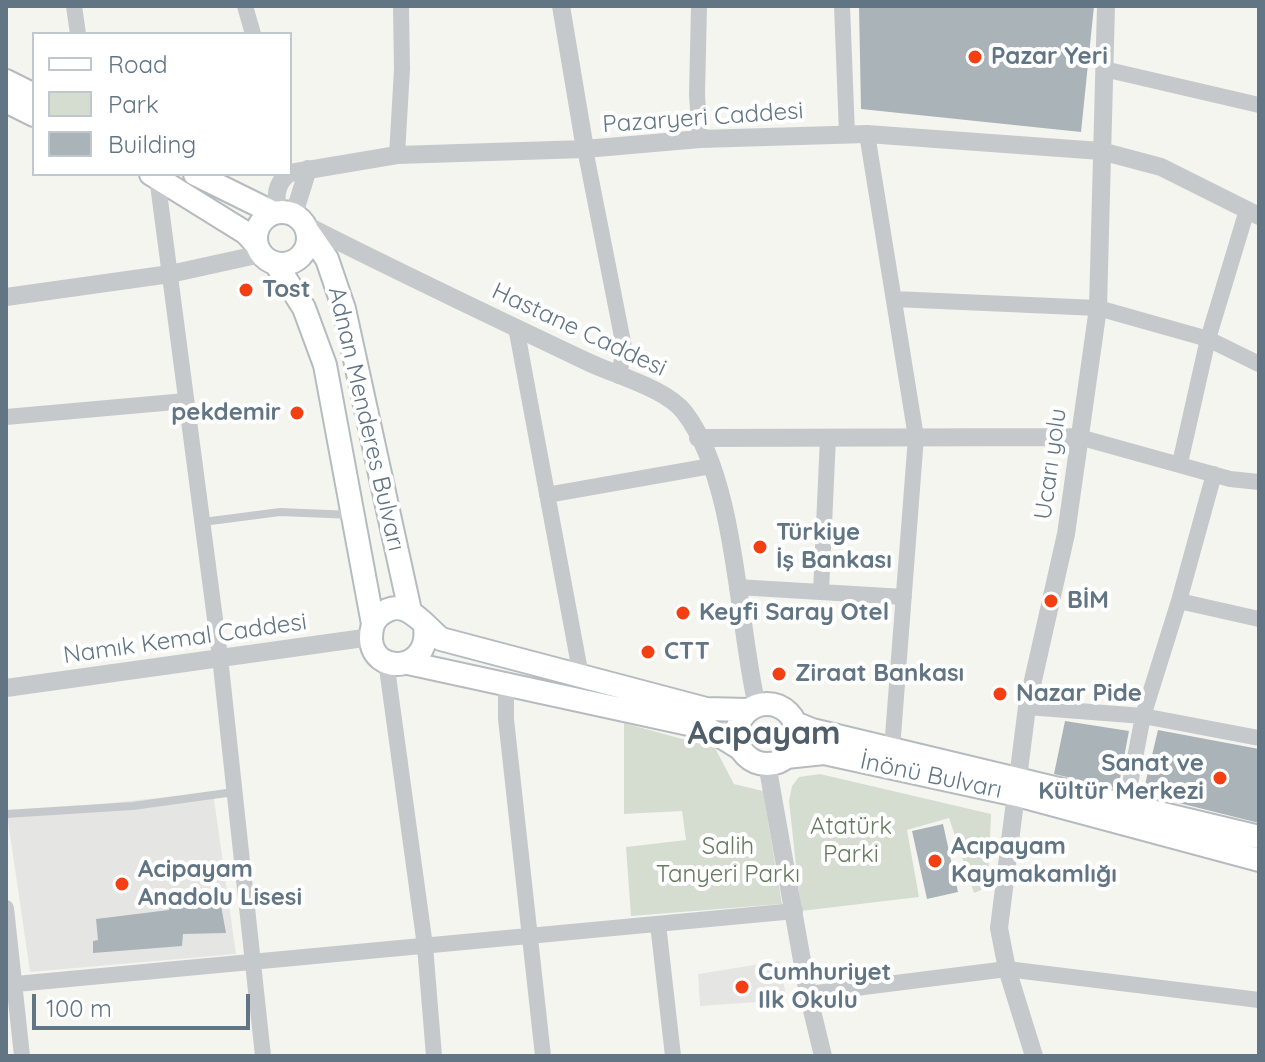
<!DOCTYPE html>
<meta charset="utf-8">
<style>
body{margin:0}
#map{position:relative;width:1265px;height:1062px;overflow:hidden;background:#f5f5f0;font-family:Quicksand,sans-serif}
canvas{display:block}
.frame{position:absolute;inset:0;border:8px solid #617584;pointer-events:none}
.legend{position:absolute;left:32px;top:32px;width:260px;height:144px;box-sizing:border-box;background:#fff;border:2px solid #c0c8ce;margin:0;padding:10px 14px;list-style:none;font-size:24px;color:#617584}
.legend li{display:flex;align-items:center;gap:16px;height:40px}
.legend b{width:40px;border:2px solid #c0c8ce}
.scale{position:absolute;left:32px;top:994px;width:218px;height:36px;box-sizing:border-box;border:4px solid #617584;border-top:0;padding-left:10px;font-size:24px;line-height:28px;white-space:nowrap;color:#617584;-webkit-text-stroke:6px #fff;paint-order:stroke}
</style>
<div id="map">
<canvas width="1265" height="1062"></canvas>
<div class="frame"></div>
<ul class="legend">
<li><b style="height:10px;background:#fff"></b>Road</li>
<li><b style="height:22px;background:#d5ddd1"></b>Park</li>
<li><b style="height:22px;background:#aab3b8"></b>Building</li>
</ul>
<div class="scale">100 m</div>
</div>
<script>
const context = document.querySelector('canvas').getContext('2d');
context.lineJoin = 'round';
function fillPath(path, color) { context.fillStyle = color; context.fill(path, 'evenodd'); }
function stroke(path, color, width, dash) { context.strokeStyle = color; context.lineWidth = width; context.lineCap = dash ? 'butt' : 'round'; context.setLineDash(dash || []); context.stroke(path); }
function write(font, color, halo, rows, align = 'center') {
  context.font = font + ' Quicksand,sans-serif'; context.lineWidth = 8; context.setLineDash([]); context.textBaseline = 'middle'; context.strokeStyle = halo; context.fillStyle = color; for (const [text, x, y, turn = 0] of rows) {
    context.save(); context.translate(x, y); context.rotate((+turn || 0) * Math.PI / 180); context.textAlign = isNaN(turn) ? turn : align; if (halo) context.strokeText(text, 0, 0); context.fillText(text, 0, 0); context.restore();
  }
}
fillPath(new Path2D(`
 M213,792L236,954L30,972L7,814Z
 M779,961L787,1000L700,1006L698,974Z`), '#e5e6e4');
fillPath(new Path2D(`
 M624,723L715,748L734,784L763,791L782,904L631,916L626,847L686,840L682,811L624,814Z
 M820,774L991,814L988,887L974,893L949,818L907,830L919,897L801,911L789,801L792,786L799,777Z`), '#d5ddd1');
fillPath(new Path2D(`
 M859,6H1094L1081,132L861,109Z
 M1065,721L1129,731L1118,789L1054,774Z
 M1158,730L1259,749V823L1175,802L1176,798L1143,793Z
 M943,824L958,892L927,899L912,831Z
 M220,900L226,933L183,934L182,946L93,953V941L98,940L96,919L169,910L170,903Z`), '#aab3b8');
const secondary = new Path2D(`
 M6,81L34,95
 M6,101L34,115
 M151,174L246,233L257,245
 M195,174L274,213
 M256 238a26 26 0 1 1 52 0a26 26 0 1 1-52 0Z
 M309,233L327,259L344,309L410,611
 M276,264L304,308L325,365L373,624
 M425,627C431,672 373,676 371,639C371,630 373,621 379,616C404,593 424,626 441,639L706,709L749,710
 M408,663L707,728L741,749
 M737 734a30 30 0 1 1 60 0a30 30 0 1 1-60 0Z
 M795,723L812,730L1259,837
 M786,757L824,753L1017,795L1259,860`);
stroke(secondary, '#b5bbbf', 26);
stroke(new Path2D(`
 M203,522L280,512L353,515
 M6,814L133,806L234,792`), '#c6c9cc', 8);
stroke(new Path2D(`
 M74,6L78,34
 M245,6L253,34
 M699,6L697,95L700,139
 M842,6L847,134
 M1104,69L1259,105
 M867,134L916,437L892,749
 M585,149L624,347L619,376
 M397,155L402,69L401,6
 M157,177L220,657L263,1056
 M894,299L1098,308L1208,339L1259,364
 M516,327L581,676
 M6,417L186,401
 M1079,437L1230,479L1259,482
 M1180,463L1208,339L1247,210
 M547,495L711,466
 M737,587L904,597
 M821,592L828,437
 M1179,601L1259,619
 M386,661L425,946L434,1056
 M506,684V719L543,1056
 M1027,707L1143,716L1259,738
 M1126,805L1143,716L1179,601L1214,474
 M6,908L22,1056
 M658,924L673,1056
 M16,984L795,911
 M808,994L1007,969L1259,1000`), '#c6c9cc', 16);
stroke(new Path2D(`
 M561,6L585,149
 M290,173L397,155L585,149L700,139L867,134L1101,151L1161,167L1259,216
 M278,212C275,196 276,184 288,174
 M294,214L308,169
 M306,225C400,273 495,318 590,363C618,376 667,389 685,413C737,482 737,622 757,706
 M6,297L170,274L261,254
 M698,438L1079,437
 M6,688L371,637
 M767,764L808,994L823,1056
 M1034,1056L1007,969L999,928L1027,707L1066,534L1098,308L1106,6`), '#c6c9cc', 18);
stroke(secondary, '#fff', 22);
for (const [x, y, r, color] of [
 [975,57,8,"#f33f12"],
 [246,290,8,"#f33f12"],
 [297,413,8,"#f33f12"],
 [760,547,8,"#f33f12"],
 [1051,601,8,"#f33f12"],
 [683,613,8,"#f33f12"],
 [648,652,8,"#f33f12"],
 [779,674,8,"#f33f12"],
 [1000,694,8,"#f33f12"],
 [1220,778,8,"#f33f12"],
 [935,861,8,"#f33f12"],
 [122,884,8,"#f33f12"],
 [742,987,8,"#f33f12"]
]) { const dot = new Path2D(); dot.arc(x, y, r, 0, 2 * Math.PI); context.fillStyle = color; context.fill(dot); stroke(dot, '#fff', 3); }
write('bold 24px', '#617584', '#fff', [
 ["Pazar Yeri",991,57],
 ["Tost",262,290],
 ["pekdemir",281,413,"right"],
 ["Türkiye",776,533],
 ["İş Bankası",776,561],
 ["BİM",1067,601],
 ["Keyfi Saray Otel",699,613],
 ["CTT",664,652],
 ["Ziraat Bankası",795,674],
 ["Nazar Pide",1016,694],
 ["Sanat ve",1204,764,"right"],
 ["Kültür Merkezi",1204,792,"right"],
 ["Acıpayam",951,847],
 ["Kaymakamlığı",951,875],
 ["Acipayam",138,870],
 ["Anadolu Lisesi",138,898],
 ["Cumhuriyet",758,973],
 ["Ilk Okulu",758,1001]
], 'left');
write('24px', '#617584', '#fff', [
 ["Pazaryeri Caddesi",703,118,-4],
 ["Hastane Caddesi",579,330,25],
 ["Adnan Menderes Bulvarı",366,419,77],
 ["Ucarı yolu",1051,464,-82],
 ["Namık Kemal Caddesi",185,639,-8],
 ["İnönü Bulvarı",931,776,12]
]);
write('24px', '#667b60', '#fff', [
 ["Atatürk",851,827],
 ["Parki",851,855],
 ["Salih",728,847],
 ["Tanyeri Parkı",728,875]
]);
write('bold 32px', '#4f5e69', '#fff', [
 ["Acıpayam",764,734]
]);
</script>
